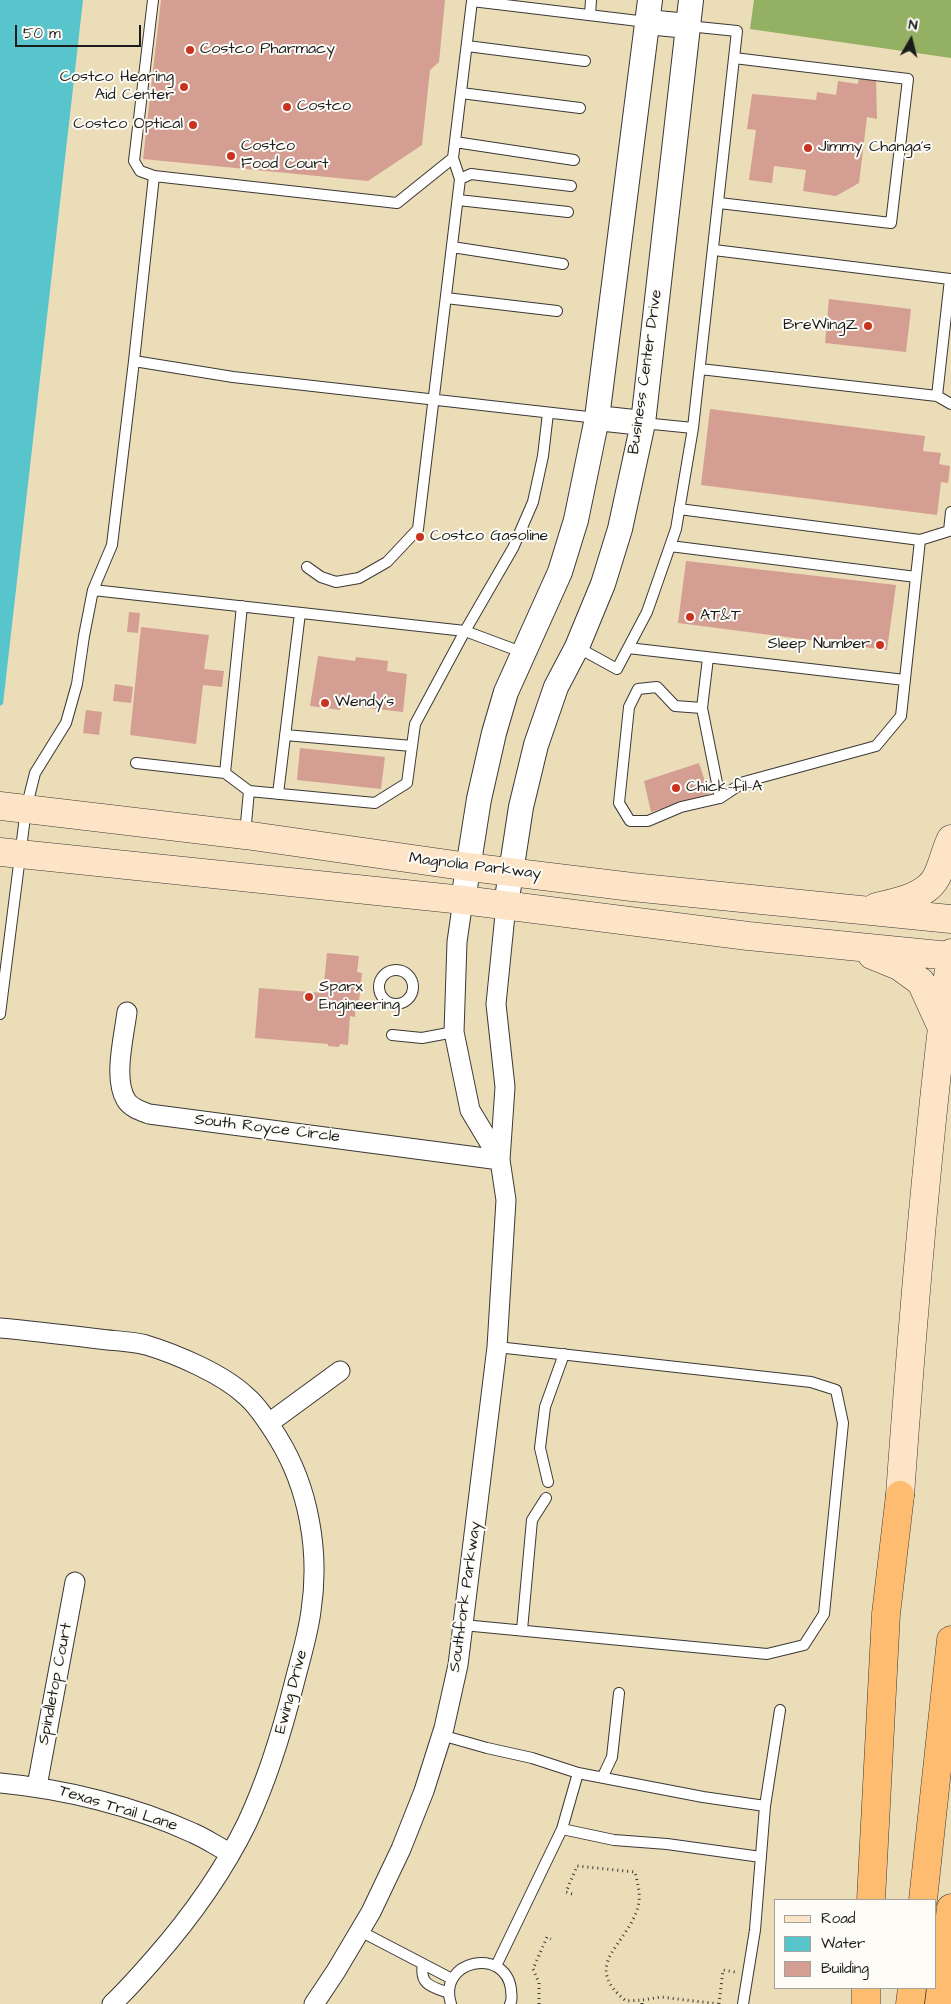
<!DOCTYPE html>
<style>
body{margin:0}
#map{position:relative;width:951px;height:2004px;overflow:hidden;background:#ecddb9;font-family:"Architects Daughter",sans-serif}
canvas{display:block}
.legend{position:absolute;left:774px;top:1899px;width:162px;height:90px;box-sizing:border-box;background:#fdfcf7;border:1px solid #a3a29f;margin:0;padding:6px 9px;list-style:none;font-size:15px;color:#1c1c1c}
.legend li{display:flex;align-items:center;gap:10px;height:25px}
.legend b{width:25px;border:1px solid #a3a29f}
.north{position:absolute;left:886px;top:15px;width:50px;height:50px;-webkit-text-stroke:4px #fdfcf7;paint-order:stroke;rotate:8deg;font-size:14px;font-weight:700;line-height:20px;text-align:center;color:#1c1c1c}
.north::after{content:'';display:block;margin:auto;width:18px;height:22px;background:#1c1c1c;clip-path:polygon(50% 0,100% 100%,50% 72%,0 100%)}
.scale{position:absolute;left:15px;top:25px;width:126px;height:22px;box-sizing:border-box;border:2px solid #1c1c1c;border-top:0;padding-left:6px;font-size:15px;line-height:18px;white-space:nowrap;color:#1c1c1c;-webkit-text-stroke:4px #fdfcf7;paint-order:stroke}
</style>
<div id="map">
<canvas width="951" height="2004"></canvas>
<ul class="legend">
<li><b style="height:6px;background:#fee4c6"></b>Road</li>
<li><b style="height:14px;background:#58c5cc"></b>Water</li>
<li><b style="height:14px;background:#d49e93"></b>Building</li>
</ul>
<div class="north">N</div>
<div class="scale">50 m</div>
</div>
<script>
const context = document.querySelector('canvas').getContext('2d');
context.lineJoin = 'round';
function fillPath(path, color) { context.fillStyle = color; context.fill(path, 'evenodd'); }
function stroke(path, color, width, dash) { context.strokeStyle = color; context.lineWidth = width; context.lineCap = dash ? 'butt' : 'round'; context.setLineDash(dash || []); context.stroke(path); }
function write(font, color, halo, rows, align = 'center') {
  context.font = font + ' "Architects Daughter",sans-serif'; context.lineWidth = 4; context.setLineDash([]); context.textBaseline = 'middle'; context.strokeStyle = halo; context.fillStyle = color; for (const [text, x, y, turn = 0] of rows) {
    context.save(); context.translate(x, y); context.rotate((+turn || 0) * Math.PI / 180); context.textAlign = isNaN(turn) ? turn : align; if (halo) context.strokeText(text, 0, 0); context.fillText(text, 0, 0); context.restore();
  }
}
fillPath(new Path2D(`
 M754,0H951V58L750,29Z`), '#94b062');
fillPath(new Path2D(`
 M0,0H83L3,704L0,706Z`), '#58c5cc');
fillPath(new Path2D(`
 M161,0H445L439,62L430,70L422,145L368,181L143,159Z
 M859,76L876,78L877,119L867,117L859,183L836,196L803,191L806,170L774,166L772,183L749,180L756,130L747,129L752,94L816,100L817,92L836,95L838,81L858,84Z
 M829,299L911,309L906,352L825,343Z
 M710,409L925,436L923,451L941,453L939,464L950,466L948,483L941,482L937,515L701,485Z
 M686,561L896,585L887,650L678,623Z
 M129,612L140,613L138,633L127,632Z
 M141,627L209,635L204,669L224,671L222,687L203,685L196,744L130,735Z
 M318,656L355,661L356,657L388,661L387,671L407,674L403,712L341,705L340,710L310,706Z
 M115,684L133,687L131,703L113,701Z
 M86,710L102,712L99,735L83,733Z
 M300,748L385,757L381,789L297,780Z
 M699,763L709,794L651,812L644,781Z
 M327,953L359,956L357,972L362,973L359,1001L356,1000L355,1017L350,1016L348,1045L340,1044L339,1047L328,1046V1044L255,1038L259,988L323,993Z`), '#d49e93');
const service = new Path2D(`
 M153,0L134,161L140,171L154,176
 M590,15L591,0
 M467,46L585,61
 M461,93L580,108
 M455,142L574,160
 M460,179L471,174L571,186
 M458,200L568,212
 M719,203L891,223L908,79L734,58
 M452,247L563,264
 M714,250L950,279L937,396L951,404
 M446,298L557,311
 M134,361L233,377L597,418
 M700,369L937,396
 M643,423L693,428
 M679,509L920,540
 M670,546L916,577
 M307,567L321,577L336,582L359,578L387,562L418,529L460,179L453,158
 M93,590L465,631L524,653
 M242,606L225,773L249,791L245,834
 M577,647L617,669L647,612L676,529L693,428L737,31L688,26
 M628,648L905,680
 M708,658L702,708L720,798
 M702,708L675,706L657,687L638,689L629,707L619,803L630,821H648L681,807L720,798L744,782L876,746L901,716L920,540L949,531L951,512
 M285,735L412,746
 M136,763L225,773
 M249,791L375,803L407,783L415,724L465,631L513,548L533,502L543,456L548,413
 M278,794L300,613
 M379 987a17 17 0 1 1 34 0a17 17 0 1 1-34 0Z
 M0,1014L26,809L35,773L66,723L77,684L84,636L93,590L112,545L134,361L154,176L397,203L453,158L472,1L647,22
 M392,1035L422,1038L454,1032
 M548,1482L540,1448L545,1407L564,1354
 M463,1625L767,1654L804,1645L824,1614L843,1423L836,1390L811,1382L497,1347
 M522,1630L532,1520L546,1498
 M441,1735L487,1748L532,1758L578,1773L703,1797L765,1806L755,1930L743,2004
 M603,1776L612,1757L619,1693
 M765,1806L780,1710
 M562,1829L578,1773
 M360,1931L452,1979
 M423,1964C419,1985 432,1987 449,1993
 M496,1966L562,1829L614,1840L667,1844L761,1857
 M451,2004C437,1960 505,1946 511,1989C511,1995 513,1999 510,2004`);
const minor = new Path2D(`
 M463,900L457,942L454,1032L470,1110L500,1160
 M127,1012C124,1037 113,1078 126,1100C131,1108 141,1111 149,1114L500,1160
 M0,1328C33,1331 66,1335 99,1339C114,1341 131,1341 146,1345C176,1354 223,1374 246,1396C259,1407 269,1424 278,1438C309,1488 320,1552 311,1611C308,1635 300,1660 294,1684C282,1732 268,1778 247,1823C223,1872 190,1918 154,1959C140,1975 127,1990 112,2004
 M269,1423L340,1371
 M0,1783C64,1789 134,1806 193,1833C205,1838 218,1847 230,1853
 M37,1786L75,1582
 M314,2004L336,1971L371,1912L401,1849L424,1791L444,1728L458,1665L497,1347L506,1200L500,1160L505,1087L496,1004L506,905`);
const tertiary = new Path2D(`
 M647,22L688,26
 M597,418L643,423
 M463,900L479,799L494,733L506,692L560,572L576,520L597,418L650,0
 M506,905L521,807L536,745L556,687L577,647L603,584L620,529L643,423L691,0`);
const secondary = new Path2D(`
 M0,806L245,835L469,867L632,887L951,919
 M0,852L463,900L748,936L951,956
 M876,907C896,902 927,897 937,876C943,864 945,851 951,839
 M872,955L899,966L921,982L942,1028
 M900,1495C913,1314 928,1133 951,953`);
const motorway = new Path2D(`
 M871,1900L886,1614L900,1495
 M923,1900L951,1640
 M866,2004V1988
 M910,2004L912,1988
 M939,2004L951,1908`);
stroke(service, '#3b3934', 12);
stroke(minor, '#3b3934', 21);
stroke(tertiary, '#3b3934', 26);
stroke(secondary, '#3b3934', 29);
stroke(motorway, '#3b3934', 29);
stroke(new Path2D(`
 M572,1894L566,1892L577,1866L635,1872C638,1884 641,1896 638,1907C627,1946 580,1964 626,2001L642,2000
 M539,2004V1983L533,1969L547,1937L551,1939
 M642,2004V2000L661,1997L719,2004
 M719,2004L723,1970L735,1972`), '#3b3934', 3, [1, 4]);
stroke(service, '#fff', 10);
stroke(minor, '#fff', 19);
stroke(tertiary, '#fff', 24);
stroke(secondary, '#fee4c6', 28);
stroke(motorway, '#fdbc70', 28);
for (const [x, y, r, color] of [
 [190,50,5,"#c8321e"],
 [184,87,5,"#c8321e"],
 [287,107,5,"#c8321e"],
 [193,125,5,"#c8321e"],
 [808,148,5,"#c8321e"],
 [231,156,5,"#c8321e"],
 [868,326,5,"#c8321e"],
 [420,537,5,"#c8321e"],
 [690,617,5,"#c8321e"],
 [880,645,5,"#c8321e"],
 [325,703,5,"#c8321e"],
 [676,788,5,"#c8321e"],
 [309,997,5,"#c8321e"]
]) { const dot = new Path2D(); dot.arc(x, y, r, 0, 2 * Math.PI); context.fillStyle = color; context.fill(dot); stroke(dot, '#fdfcf7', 2); }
write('16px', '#1c1c1c', '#fdfcf7', [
 ["Costco Pharmacy",200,50],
 ["Costco Hearing",174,78,"right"],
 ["Aid Center",174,96,"right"],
 ["Costco",297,107],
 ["Costco Optical",183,125,"right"],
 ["Costco",241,147],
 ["Food Court",241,165],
 ["Jimmy Changa's",818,148],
 ["BreWingZ",858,326,"right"],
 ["Costco Gasoline",430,537],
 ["AT&T",700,617],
 ["Sleep Number",870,645,"right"],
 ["Wendy's",335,703],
 ["Chick-fil-A",686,788],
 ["Sparx",319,988],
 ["Engineering",319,1006]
], 'left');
write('16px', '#1c1c1c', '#fdfcf7', [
 ["Business Center Drive",646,372,-82],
 ["Magnolia Parkway",475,867,7],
 ["South Royce Circle",267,1129,7],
 ["Southfork Parkway",466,1597,-82],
 ["Spindletop Court",56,1684,-79],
 ["Ewing Drive",292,1692,-75],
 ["Texas Trail Lane",118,1809,17]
]);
</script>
